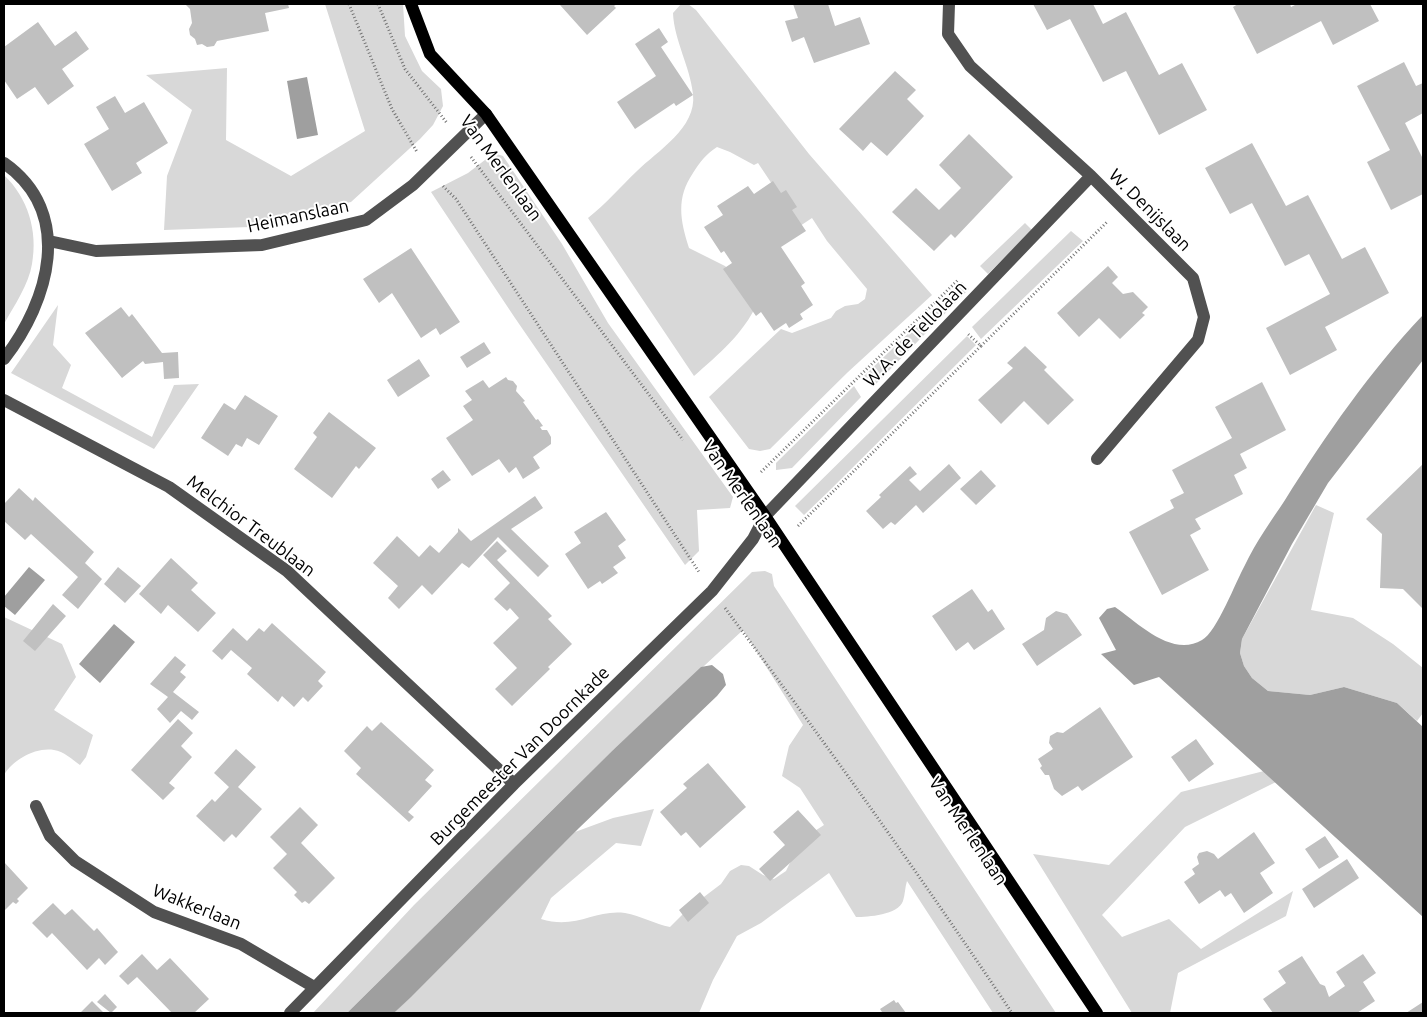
<!DOCTYPE html>
<style>
body{margin:0}
#map{position:relative;width:1427px;height:1017px;overflow:hidden;background:#fff;font-family:Ubuntu,sans-serif}
canvas{display:block}
.frame{position:absolute;inset:0;border:5px solid #000;pointer-events:none}
</style>
<div id="map">
<canvas width="1427" height="1017"></canvas>
<div class="frame"></div>
</div>
<script>
const context = document.querySelector('canvas').getContext('2d');
context.lineJoin = 'round';
function fillPath(path, color) { context.fillStyle = color; context.fill(path, 'evenodd'); }
function stroke(path, color, width, dash) { context.strokeStyle = color; context.lineWidth = width; context.lineCap = dash ? 'butt' : 'round'; context.setLineDash(dash || []); context.stroke(path); }
function write(font, color, halo, rows, align = 'center') {
  context.font = font + ' Ubuntu,sans-serif'; context.lineWidth = 4; context.setLineDash([]); context.textBaseline = 'middle'; context.strokeStyle = halo; context.fillStyle = color; for (const [text, x, y, turn = 0] of rows) {
    context.save(); context.translate(x, y); context.rotate((+turn || 0) * Math.PI / 180); context.textAlign = isNaN(turn) ? turn : align; if (halo) context.strokeText(text, 0, 0); context.fillText(text, 0, 0); context.restore();
  }
}
fillPath(new Path2D(`
 M325,4H403L405,36L422,71L441,89L443,106L433,125L420,139L351,202L250,227L164,230L167,176L192,110L146,75L227,68L226,140L291,176L365,131Z
 M681,4H688L696,10L809,154L932,295L848,372L770,449L760,451L749,449L709,397L781,329L792,333L831,318L836,311L845,306L858,304L865,299L867,289L827,241L812,218L800,226L758,163L754,165L730,152L717,147C706,154 700,162 693,173C676,198 680,220 689,248L725,266L753,293L757,304C743,334 719,354 694,376L588,218C606,204 620,187 637,171C657,151 697,128 693,94C690,66 674,40 673,13Z
 M494,153L503,156L562,244L608,323L733,497L730,508L697,510L699,551L685,565L515,318L431,192L468,173Z
 M4,175C28,198 38,231 32,264C29,284 14,306 4,324Z
 M1025,223L1032,230L988,274L980,266Z
 M1071,231L1083,241L981,339L972,327Z
 M962,282L969,289L875,385L864,376Z
 M58,305L53,345L71,365L62,388L152,437L174,385L199,384L154,449L11,373Z
 M967,336L976,345L827,493L804,515L795,506Z
 M854,386L861,397L792,468L776,470V463Z
 M1316,505L1334,513L1311,610L1353,618L1393,644L1423,668V713L1417,721L1397,703L1344,687L1310,695L1268,691L1252,678L1244,666L1240,653L1242,639Z
 M765,571L772,574L774,586L1056,1013H993L907,881C905,887 905,895 903,901C898,915 868,917 856,917L829,873L761,923L737,936L713,980L699,1013H394L575,832L613,818L654,809L641,846L616,843L551,898L541,919C576,930 595,909 625,913C641,916 655,924 670,927L688,909L721,884L730,871L741,865L749,866L763,875L774,879L786,871L801,840L824,825L800,788L782,776L789,746L803,725L743,630L613,750L347,1013H313L414,905L752,572Z
 M4,617L62,644L76,677L54,710L93,735L86,757L80,765C73,760 63,751 54,750C35,747 13,760 4,775Z
 M1264,771L1276,782L1185,827L1102,915L1122,937L1169,919L1201,949L1293,891L1286,916L1178,973L1170,1013H1132L1033,854L1109,865L1181,792Z`), '#d8d8d8');
fillPath(new Path2D(`
 M307,77L318,135L297,139L287,81Z
 M1423,315V360L1328,483L1292,544L1242,639L1240,653L1244,666L1252,678L1268,691L1310,695L1344,687L1397,703L1423,727V917L1159,677L1134,685L1101,654L1116,650L1099,618L1107,609L1115,607C1138,623 1172,658 1202,640C1217,632 1236,581 1245,565C1256,542 1271,521 1285,500C1326,435 1370,371 1423,315Z
 M29,567L45,580L15,615L4,606V597Z
 M114,624L135,642L100,683L79,664Z
 M712,665L723,674L726,685L717,696L579,828L411,997L394,1013H347L613,750L701,667Z`), '#9f9f9f');
fillPath(new Path2D(`
 M185,4H288L289,8L265,13L269,31L217,41L214,46L207,47L202,44L197,45L195,39L190,35L189,29L192,23L190,9Z
 M561,4H617L614,6L616,8L587,35L560,5Z
 M793,4H828L835,26L860,17L870,44L814,63L804,37L792,42L785,21L798,18Z
 M1033,4H1093L1103,24L1126,12L1159,75L1182,63L1207,110L1159,135L1126,71L1103,82L1070,19L1047,30Z
 M1238,4H1290L1291,7L1297,4H1370L1379,21L1333,45L1321,21L1257,54L1233,7Z
 M38,22L55,46L76,31L89,49L62,69L74,86L48,105L35,87L17,99L4,80V47Z
 M659,28L668,42L661,47L693,95L676,106L674,103L635,129L617,102L656,76L635,44Z
 M1404,62L1416,86L1423,83V113L1405,123L1423,159V194L1391,210L1367,162L1390,150L1357,86Z
 M895,71L916,90L907,99L924,116L887,156L871,142L863,151L839,129Z
 M115,96L125,113L144,102L168,143L136,163L142,173L112,191L84,144L109,129L96,107Z
 M969,134L1013,177L955,238L951,234L934,251L892,212L916,188L939,210L961,188L939,165Z
 M1252,143L1286,206L1308,195L1342,259L1365,247L1389,293L1325,327L1337,350L1290,375L1266,328L1330,294L1309,254L1285,266L1252,203L1230,214L1205,168Z
 M773,181L781,193L786,190L797,207L792,210L806,231L781,247L805,283L801,286L813,305L800,314L803,319L789,328L786,323L774,331L761,312L756,316L723,269L732,263L724,251L721,253L704,227L723,215L717,206L748,186L754,194Z
 M411,248L460,322L440,335L436,328L421,338L392,293L379,303L363,279Z
 M1108,266L1118,277L1112,283L1123,294L1133,292L1148,307L1142,313L1145,315L1120,339L1099,318L1079,337L1057,313Z
 M121,307L129,317L132,314L162,353L178,352L179,378L164,379L163,362L145,364L143,361L122,378L85,333Z
 M484,342L491,353L467,368L460,357Z
 M1025,346L1047,367L1044,370L1074,400L1048,425L1024,401L1001,424L978,400L1013,368L1007,363Z
 M419,359L430,376L398,397L387,380Z
 M506,377L508,380L513,381L517,386L516,391L525,401L523,402L536,420L538,419L543,426L540,427L542,430H547L551,437V444L533,457L540,468L523,479L516,467L509,473L499,459L472,476L446,438L473,420L463,406L472,400L465,391L483,380L489,388Z
 M1262,382L1286,430L1240,454L1247,468L1234,475L1243,494L1195,519L1201,529L1190,535L1209,570L1162,595L1129,532L1174,508L1170,500L1184,493L1172,470L1232,438L1215,407Z
 M245,395L278,416L259,445L247,438L242,447L236,444L228,456L201,438L224,403L235,410Z
 M329,412L376,448L359,469L356,466L332,498L294,469L317,437L313,433Z
 M949,464L961,478L923,513L916,505L895,525L891,522L883,529L866,511L881,497L879,495L910,466L917,474L909,480L920,491Z
 M1423,464V609L1403,589L1380,588L1382,534L1366,519Z
 M443,470L451,480L438,489L431,479Z
 M981,470L996,486L976,505L960,489Z
 M19,488L33,501L35,497L94,552L85,563L102,579L78,609L62,595L78,577L31,534L25,540L4,521V504Z
 M535,496L543,508L511,529L549,566L538,577L498,537L469,568L462,563L432,595L422,585L399,609L388,598L398,586L373,563L397,536L419,557L430,545L439,553L458,532V528L471,541Z
 M606,512L626,540L618,546L626,558L613,567L618,573L602,584L600,581L588,589L565,554L581,543L574,532Z
 M497,541L507,551L497,560L552,616L548,619L572,644L548,667L550,669L512,706L495,689L517,668L493,643L519,618L510,608L507,611L494,599L510,583L483,555Z
 M171,558L198,583L191,590L216,613L198,632L168,605L161,614L139,594Z
 M118,567L141,586L125,603L104,584Z
 M972,589L988,612L992,609L1005,629L974,650L968,642L956,651L932,616Z
 M53,604L66,616L35,651L23,641Z
 M1056,611L1067,614L1082,635L1037,666L1022,644L1044,630L1046,618Z
 M272,623L326,672L318,681L323,686L308,702L303,697L294,707L282,696L278,702L247,674L252,668L231,650L222,660L212,651L233,628L247,641L259,628L264,632Z
 M175,656L186,665L180,672L186,677L173,692L199,712L192,720L181,711L170,723L157,709L168,697L150,684Z
 M1100,707L1133,757L1082,791L1078,786L1062,796L1054,789L1049,775H1045L1040,768L1042,766L1038,759L1053,749L1049,743L1050,736L1057,732L1063,733Z
 M178,719L193,733L181,746L192,757L169,783L175,788L163,800L131,770Z
 M381,722L434,770L425,780L432,786L408,812L414,817L409,822L356,774L361,768L344,751L367,726L372,731Z
 M1196,739L1214,764L1189,782L1171,757Z
 M236,749L256,767L238,787L262,809L236,838L232,834L224,842L196,816L212,799L215,802L229,787L214,773Z
 M708,763L746,807L700,848L686,832L681,836L660,812L687,788L683,784Z
 M300,807L318,825L301,843L335,878L309,904L305,901L302,903L294,895L297,892L273,868L287,854L270,837Z
 M798,810L821,835L770,881L759,869L785,845L773,832Z
 M1254,832L1275,863L1260,873L1273,893L1244,913L1231,893L1225,897L1220,890L1199,904L1184,882L1195,874L1192,869L1199,864L1197,857L1199,853L1207,851L1214,854L1218,859Z
 M1325,836L1339,857L1319,869L1305,849Z
 M1347,859L1359,878L1314,908L1302,889Z
 M4,862L28,888L17,899L19,901L16,904L13,902L4,911Z
 M700,892L709,903L688,922L679,910Z
 M53,903L65,915L72,909L94,931L97,928L118,952L105,965L99,958L87,970L52,933L47,938L32,923Z
 M142,954L157,970L170,958L209,999L194,1013H172L137,977L128,985L119,976Z
 M1363,954L1376,973L1363,982L1375,1001L1357,1013H1273L1263,999L1286,983L1278,971L1302,956L1320,984L1325,986L1329,997L1345,986L1336,972Z
 M105,994L117,1007L111,1013L97,1002Z
 M894,1000L896,1003L898,1002L906,1013H880L882,1012L880,1009Z
 M92,1001L104,1013H80Z
 M1423,1002V1013H1406Z`), '#c0c0c0');
stroke(new Path2D(`
 M349,4L392,109L417,152
 M378,4L405,69L447,123
 M471,157L683,440
 M443,186L456,199L699,572
 M981,346L1107,222
 M761,472L959,279
 M798,526L981,346L968,334
 M725,608C824,741 920,875 1012,1013`), '#737373', 3, [1, 2.5]);
stroke(new Path2D(`
 M949,4L948,34L970,66L1091,176L1193,278L1204,317L1198,340L1097,459
 M4,163C75,213 49,301 4,359
 M49,241L96,251L262,245L366,220L413,185L486,114
 M4,400L169,487L287,571L514,784
 M36,806L50,836L75,861L154,912L241,944L314,987
 M290,1013L514,784L712,591L753,539L765,516L1091,176`), '#515151', 12);
stroke(new Path2D(`
 M411,4L430,54L486,114L765,516L1097,1013`), '#000', 12);
write('18px', '#000', '#fff', [
 ["Van Merlenlaan",501,168,54],
 ["W. Denijslaan",1150,210,45],
 ["Heimanslaan",298,216,-12],
 ["W.A. de Tellolaan",915,334,-46],
 ["Van Merlenlaan",742,494,55],
 ["Melchior Treublaan",251,526,37],
 ["Burgemeester Van Doornkade",520,756,-45],
 ["Van Merlenlaan",968,831,56],
 ["Wakkerlaan",197,907,22]
]);
</script>
